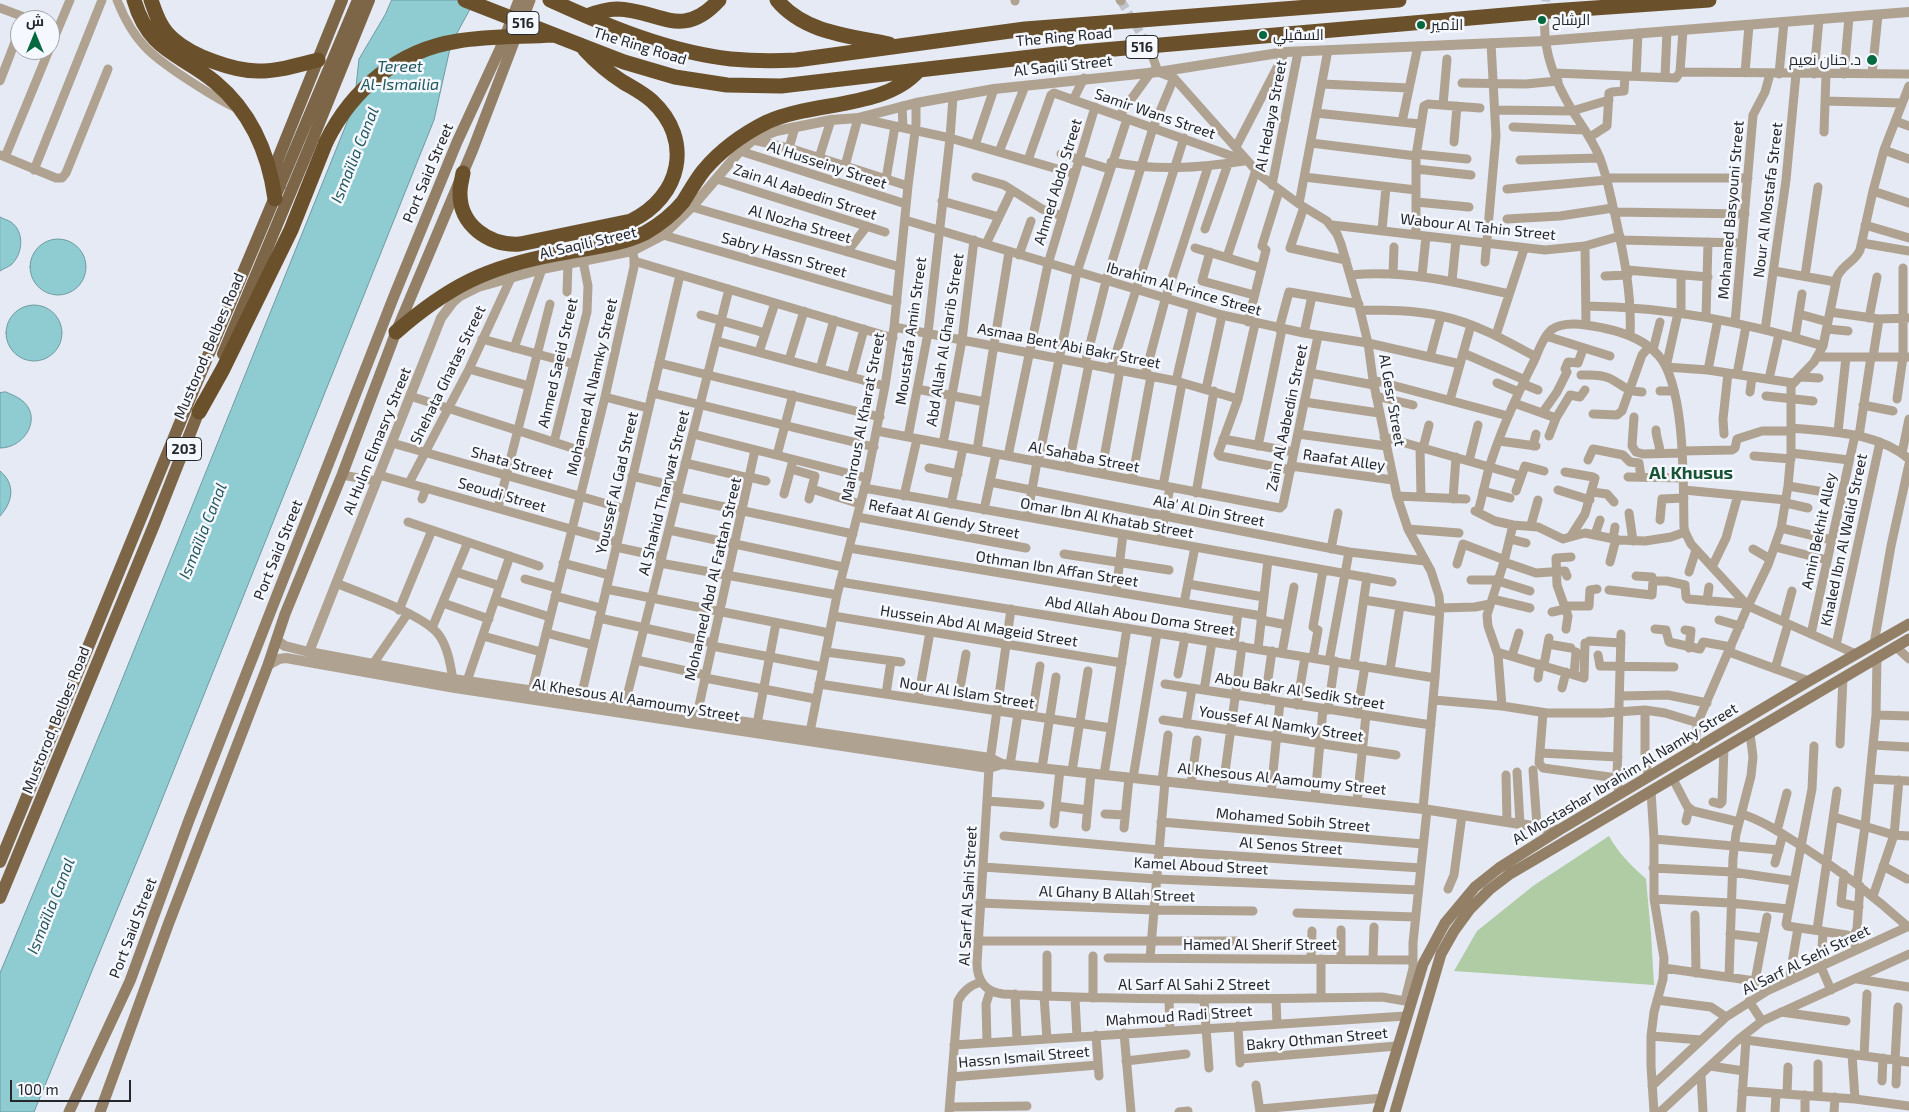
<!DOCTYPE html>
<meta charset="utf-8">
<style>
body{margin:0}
#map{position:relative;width:1909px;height:1112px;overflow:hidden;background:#e6eaf4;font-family:"Exo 2",Cairo,sans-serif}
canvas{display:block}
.north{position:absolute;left:10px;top:10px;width:50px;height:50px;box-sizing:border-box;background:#f5f8fe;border:1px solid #a2a4a9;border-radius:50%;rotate:0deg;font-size:14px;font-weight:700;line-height:20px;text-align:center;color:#25272a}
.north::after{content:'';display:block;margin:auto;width:18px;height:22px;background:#05693f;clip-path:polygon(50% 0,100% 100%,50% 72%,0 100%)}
.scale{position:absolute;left:10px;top:1080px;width:121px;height:22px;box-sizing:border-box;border:2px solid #25272a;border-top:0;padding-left:6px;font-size:15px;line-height:18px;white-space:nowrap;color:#25272a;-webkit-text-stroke:4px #f5f8fe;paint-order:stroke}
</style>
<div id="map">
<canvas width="1909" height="1112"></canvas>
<div class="north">ش</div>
<div class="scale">100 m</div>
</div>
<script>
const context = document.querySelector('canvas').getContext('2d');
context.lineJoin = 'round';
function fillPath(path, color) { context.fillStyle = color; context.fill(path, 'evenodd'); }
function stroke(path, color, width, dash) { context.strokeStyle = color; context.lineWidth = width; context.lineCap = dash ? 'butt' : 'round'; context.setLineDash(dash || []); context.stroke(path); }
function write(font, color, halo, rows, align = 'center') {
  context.font = font + ' "Exo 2",Cairo,sans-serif'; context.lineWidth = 5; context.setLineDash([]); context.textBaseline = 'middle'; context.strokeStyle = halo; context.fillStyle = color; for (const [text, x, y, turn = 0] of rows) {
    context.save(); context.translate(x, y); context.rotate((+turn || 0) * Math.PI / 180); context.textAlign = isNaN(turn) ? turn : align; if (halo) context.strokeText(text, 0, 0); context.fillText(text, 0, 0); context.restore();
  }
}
fillPath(new Path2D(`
 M1609,836C1618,853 1632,866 1646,879L1651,934L1654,985L1454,971L1477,931L1533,886Z`), '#afcca5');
const water = new Path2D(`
 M392,0H475L451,44L434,120L147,837L34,1112H0V973L109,712L354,105L359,59L385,15Z
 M0,217C3,219 8,220 11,222C25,232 23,254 11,265C8,267 3,269 0,271Z
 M30 267a28 28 0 1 1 56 0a28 28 0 1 1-56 0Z
 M6 333a28 28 0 1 1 56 0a28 28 0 1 1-56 0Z
 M6,392C10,394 16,396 20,399C44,415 26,448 0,448V393Z
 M0,471C16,484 13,502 0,516Z`);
fillPath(water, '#8eccd2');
stroke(water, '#6e9aa0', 1);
stroke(new Path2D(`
 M1121,1L1149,47
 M1545,15L1546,0`), '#bfc3cc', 9, [9, 4.5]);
stroke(new Path2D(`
 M117,0C134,44 154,58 193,83C207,92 221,101 236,108
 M1120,0L1121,1
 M1015,1V0
 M0,8L32,20
 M1545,16C1542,49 1555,82 1572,110C1581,125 1592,139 1599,156C1607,175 1610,195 1615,215C1624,256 1632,294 1630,336
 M50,48L70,0
 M1151,52L1158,72L1174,78L1261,176L1299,204L1327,221L1337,234L1341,244L1360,310L1368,343L1373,380L1397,496L1408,529L1431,571L1439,596L1440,608L1435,678L1423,809
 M1680,72L1909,74
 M1680,72L1683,30
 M1554,73L1676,78L1680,72
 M1745,73L1749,25
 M1779,74L1784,22
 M1814,74L1819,19
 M1844,74L1849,17
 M1872,74L1878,15
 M1636,76L1638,33
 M1665,77L1667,31
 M0,81L20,29
 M1462,83L1526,84L1558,81
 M1322,84L1409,88
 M1073,100L1084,78
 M1825,101L1902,103
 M1443,105L1447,59
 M902,106L903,127
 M1496,110L1572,111L1609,100
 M1316,113L1420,124
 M1119,116L1151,72
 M1895,121L1909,126
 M1402,122L1418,46
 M1513,127L1585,130
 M1824,132L1826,74
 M1590,137L1607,126L1609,93L1612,92L1624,91L1625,76
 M753,140L789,148L908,186
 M1454,142L1457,106
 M1311,143L1416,156
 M975,145L994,89
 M1236,147L1285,52
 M789,148L795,127
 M1884,150L1909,159
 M740,151L906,204
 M999,152L1025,86
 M1061,154L1109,169
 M1416,154L1467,159
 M0,155L56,178H62L66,173L108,69
 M5,157L49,50
 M819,158L831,120
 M1028,160L1051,95L1054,93L1246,161
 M1520,160L1600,158
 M1111,162C1157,171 1199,168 1244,161
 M845,166L858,118L950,138L1075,174
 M1416,169L1471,175
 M34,170L102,0
 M976,177L1004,185L1042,209L1062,216
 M1304,177L1416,190
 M1606,178H1748
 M717,179L885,232
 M886,179L895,126
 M1272,185L1298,52
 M1507,189L1607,180
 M1873,191L1909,203
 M942,201L999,217
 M1416,202L1469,207
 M1299,204L1328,50
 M692,207L900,267
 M1304,207L1290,248L1346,260
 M1614,212L1745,214
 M1507,219L1560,216L1613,208
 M905,220L1222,315L1304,333L1368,343L1460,364
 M1332,225L1545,250L1585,246L1620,236
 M1865,225L1909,238
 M1205,229L1228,164
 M1382,230L1386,187
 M1416,234V156L1424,106L1428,104L1480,108
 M663,235L897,302
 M1621,240L1742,243
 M1862,243L1909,251
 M986,244L1012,190
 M1585,246L1586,325
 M1195,248L1261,268
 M847,252L867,226
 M1210,252L1202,281L1254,295
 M1019,255L1031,221
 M1227,257L1256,170
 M634,261L893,338
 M1485,262L1496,136L1491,43
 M1627,270L1708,277
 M1774,271L1836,282
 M1393,274L1394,247
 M1351,275C1406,270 1456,282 1509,294
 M1681,275V313
 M1422,276L1426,236
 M1605,276L1628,275
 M1805,276L1818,187
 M1452,281L1456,240
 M567,292L568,264
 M1586,306C1669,307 1744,322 1823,346
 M1360,310C1387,310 1414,310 1441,316C1475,323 1505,340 1536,357
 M1830,312L1879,319L1909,318
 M1678,313L1666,367L1708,370L1793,383
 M1799,314L1828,322
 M701,315L765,333
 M1706,317L1708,242
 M1869,318L1877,277
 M1248,322L1266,250L1262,246L1279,191
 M1735,323L1753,115L1765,92L1770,74
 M1255,324L1238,399L1218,454L1220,456L1291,470
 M894,327L1176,381L1238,399
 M1279,329L1289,292L1359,304
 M1827,329L1848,331
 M1765,330L1786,180L1796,74
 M1304,333L1312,296
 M1496,335L1524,249
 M1546,336L1610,356
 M1795,338L1802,294
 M482,339L574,364
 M716,341L885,386
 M514,348L542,269
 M1653,350L1660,322
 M759,352L775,303
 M1463,353L1525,380
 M1430,357L1441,316
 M1817,357H1909
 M1873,357L1879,319
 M789,360L804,311
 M659,363L880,417
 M1085,364L1106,281L1153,128L1174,78
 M469,369L529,386
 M820,369L834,320
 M1111,369L1184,138
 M1708,370L1717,324
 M1310,373L1374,385
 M1737,374L1746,326
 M1145,375L1165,300L1208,167
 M1581,375C1591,375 1600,374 1609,378C1622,384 1626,392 1642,392
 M851,377L864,329
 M1800,377L1819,378
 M1769,379L1779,334
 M1373,380L1508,416
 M1176,381L1193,308
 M1497,383L1519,392
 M1523,384L1538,390
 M917,389L985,402
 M1206,389L1222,315
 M1660,391H1674
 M1750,392L1752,377
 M652,393L874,447
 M410,396L591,454
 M1376,396L1413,405
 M1766,396L1813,401
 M605,397L648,408
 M1897,399L1903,357V268
 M1450,400L1471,325
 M1304,402L1379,413
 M1514,403L1556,418
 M1863,405L1893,411
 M1543,412L1557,392L1567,372L1565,369L1568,362L1578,363L1583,349
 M1593,414L1617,415L1622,411L1642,355L1649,347
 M1634,417L1632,446L1636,452L1643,454L1682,453
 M1792,428C1832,432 1877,432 1909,459
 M1656,430C1656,438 1660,445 1660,453
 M877,431L1280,508L1283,505L1318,336
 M1838,432L1846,357
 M693,434L867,478
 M1298,434L1386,446
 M1724,434L1723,419L1728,373
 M1549,436L1556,418L1570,395L1580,397L1585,390
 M1859,436L1871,357
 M908,437L928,333L950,138L953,97
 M1384,437L1521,476
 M1223,439L1294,452
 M1499,441L1536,446
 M554,442L587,312L588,286L583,261
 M392,443L625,509
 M943,444L962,340L974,240
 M1258,446L1282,329
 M1533,446L1536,434
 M1420,447L1421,497
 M1423,448L1429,425
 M977,450L1009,252
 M1682,451L1732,450L1735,448L1737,439L1762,431H1792
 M1791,453L1849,460
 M1902,453L1909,419
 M777,455L793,395
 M1008,456L1048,264L1095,107
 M1754,456L1791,459
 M1588,460L1593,449L1623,455L1630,462L1639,463L1641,477
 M1469,461L1478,425
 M1038,462L1077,272L1127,119
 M685,463L749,478
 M1291,466L1393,480
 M929,468L958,474
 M1068,468L1089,364
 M791,469L815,476L809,499
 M1565,472L1593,477L1595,478L1585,514L1571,536
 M1101,474L1120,370
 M342,475L376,481
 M379,475L617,542
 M632,476L679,487
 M749,477L766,481
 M1628,477L1684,478
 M1132,480L1151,376
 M990,482L1349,552L1425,561
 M409,483L469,369L511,278
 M1163,486L1182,383
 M1788,486L1824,492
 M864,488L1392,582
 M812,489L860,504
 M1558,490L1590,500
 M1684,490L1786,500
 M1483,491L1510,498
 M1516,491L1525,466L1544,471
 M1592,492L1607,494L1614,502
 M1196,493L1214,391
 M784,494L792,464
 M904,496L917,439
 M1397,496L1466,499
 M677,497L853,534
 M422,499L426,488
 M1453,499L1456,457
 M1786,503L1808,508
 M951,504L963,448
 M498,508L550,304
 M984,510L996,454
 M1475,511L1495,521L1513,525L1538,527L1563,539L1585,533L1619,540L1645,541L1671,537L1685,532
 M1478,512C1482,498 1485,483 1489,468C1500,432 1516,397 1533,363C1538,353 1542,338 1551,330C1565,320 1587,325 1603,328C1623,332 1645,340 1659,356C1686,389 1683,484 1684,527L1685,532L1691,544L1748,606L1856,654
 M1629,513L1633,541
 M857,517L1026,548
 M1027,517L1037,462
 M1660,520L1662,499L1684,498
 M408,522L539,566
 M1531,525L1538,500
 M1781,528L1832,540
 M1408,529L1459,533
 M669,530L843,567
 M1595,535L1600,520
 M1510,539L1526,543
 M1613,539L1615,527
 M1160,541L1170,487
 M616,547L662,557
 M1775,547L1827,560
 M849,548L1262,616
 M1331,549L1338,513
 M1753,549L1770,559
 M1064,554L1169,570
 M1504,562L1536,573L1565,571L1567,576
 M1610,562L1616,539
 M563,563L609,575
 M660,563L837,595
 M1457,564L1463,544L1505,560
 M1712,567L1726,538L1738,495
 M456,572L500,586
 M1689,572L1696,550
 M1636,576L1652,577L1653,581H1667L1685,585L1686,597L1688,599L1746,604
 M525,579L557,588
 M1471,580H1499
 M1498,581L1530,591
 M840,582L1435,678
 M336,583C362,594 423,614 439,635C449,649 451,669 454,686
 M1188,584L1264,597
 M606,589L829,633
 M1609,590L1652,595L1653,581
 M1116,592L1123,534
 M555,596L601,608
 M1492,599L1530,608
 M495,600L550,617
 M1364,600L1439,612
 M1707,601L1709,587
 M443,603L489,619
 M1184,603L1195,547
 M1565,606H1589L1590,590L1597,589
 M1440,608L1475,607L1490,604
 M1011,609L989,768L977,963C977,980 985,992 1003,994C1129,1001 1255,999 1382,997L1411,1002
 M399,610L432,530
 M1552,612L1566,609
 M833,616L1122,663
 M599,618L713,643
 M1261,620L1287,625
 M1719,620L1740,626
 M1784,621L1792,591
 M432,628L468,542
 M1566,629L1568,616L1557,585L1556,558L1571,557
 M1655,629L1666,630L1669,642L1700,649L1703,642L1731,647
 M1685,630L1691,631L1689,648
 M546,633L593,645
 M1811,634L1855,435
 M483,636L541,652
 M1589,641L1621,643
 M1548,644L1571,648
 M1874,644L1891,546L1909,464
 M1234,645L1238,612
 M1836,645L1880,442
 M712,646L823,667
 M1895,646L1909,659
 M1258,649L1268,560
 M826,652L901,662
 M1497,652L1584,678L1585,643
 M1729,652L1809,681
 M1282,653L1294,587
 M1598,655L1600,666L1674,667
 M1512,656L1519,633
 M1313,658L1318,630L1313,627L1323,570
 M636,660L705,675
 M1329,661L1349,552
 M373,664L408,613
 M1354,665L1367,577
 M1544,665L1549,638
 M1775,669L1788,624
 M1390,670L1400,606
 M1178,674L1185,637
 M1574,674L1576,652
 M705,678L816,699
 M1538,678L1540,664
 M467,681L510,556
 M819,684L1111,728
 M1165,684L1431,725
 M1562,688L1566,672
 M532,690L605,397L634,267V258L632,251
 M1204,690L1212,642
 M886,694L891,661
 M1620,696L1668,695L1707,703
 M581,697L680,275
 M918,699L930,632
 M1265,700L1272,651
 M1434,700L1502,706L1547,713H1603L1645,710L1665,713L1698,723
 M625,704L729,289
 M957,705L966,654
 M1297,705L1305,657
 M1502,706L1498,655L1488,626L1487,615L1504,562L1513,525
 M1328,710L1335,661
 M1645,710V754L1648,777
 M1543,713L1539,763L1543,768L1617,778
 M1357,714L1365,666
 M697,715L755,450
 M1876,715L1909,716
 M1032,716L1040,666
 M1163,720L1396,755
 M757,724L776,623
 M1186,724L1192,689
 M810,732L837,595L867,478L885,386L894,327L908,186L916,124V103
 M1840,744L1843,678
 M1873,745L1909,747
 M1814,746L1812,789L1786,924L1787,926L1847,935L1852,939L1857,950
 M1696,748V731L1700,717L1748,606L1768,565L1781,528L1788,486L1791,453V386L1814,362L1823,346L1837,277C1843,264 1855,262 1860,250L1873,191L1884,150L1909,86
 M1540,753L1618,757
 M1010,765L1018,714
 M1042,768L1056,677
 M1533,770L1537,826
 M1072,771L1088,671
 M1517,772L1520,824
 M1104,775L1127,628
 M1506,775L1507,822
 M1133,778L1157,633
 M1673,779L1687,806L1693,811L1739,822
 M1870,779L1909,781
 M1162,781L1168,735
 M1191,784L1197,740
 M1223,787L1242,646
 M1651,791L1654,839V899L1664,958L1663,979L1654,1012L1651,1036V1066L1654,1112
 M1271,793L1280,702
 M1619,794L1617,778L1621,634
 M1315,797L1323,709
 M987,801L1040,805
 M1357,802L1366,715
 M1713,802L1720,804L1722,802L1724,748
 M1056,806L1087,810
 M1105,814L1125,815
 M1742,814C1763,821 1781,833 1800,845C1838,869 1874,896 1908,927
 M1834,817L1894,835L1909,836
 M1686,821L1689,809
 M1161,822L1423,844
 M1054,824L1060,770
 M1086,827L1091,773
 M1124,828L1129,778
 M1777,831L1787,793
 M1004,836L1159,850
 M1654,839L1779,850
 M1159,851L1421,868
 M1775,863L1783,834
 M1883,866L1907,879
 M983,867L1156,879L1418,890
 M1653,868L1732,872L1794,881
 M1844,874L1841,903L1859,907
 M1857,884L1865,826L1876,715L1877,657
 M1448,889L1454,875L1462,815
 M1873,896L1894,835L1899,780
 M1654,899L1731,903L1788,909
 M980,903L1154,910L1253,911
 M1297,913L1415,917
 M1695,915L1696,973
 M1817,930L1837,791
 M1823,931L1821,967L1831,990
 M1730,934L1763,938
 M1852,939L1857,929L1860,886
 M978,941H1237
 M1047,955V996
 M1093,956V998
 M1108,958L1413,960
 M1150,958L1165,781
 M1311,959L1312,931
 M1321,959V998
 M1341,959V930
 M1373,959L1374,927
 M1664,968L1755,981L1767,991
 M1729,977L1733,858L1736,834L1751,776L1753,757L1750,733
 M1857,979L1909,987
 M1755,981L1767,917
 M1789,981L1798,928
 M1015,994L1017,1041
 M1044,996L1047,1039
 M1075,998L1077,1037
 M1276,999L1277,1024
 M1169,1000L1170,1030
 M1204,1000L1209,1068
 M1405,1000L1413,968V943L1427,810
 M1657,1000L1711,1007L1726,1017
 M1749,1001L1762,1021
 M1781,1012L1846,1021
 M1238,1026L1240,1063
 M1124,1033L1131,1112
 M1096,1035L1099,1076
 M1651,1036L1701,1040
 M1739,1039L1909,1062
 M987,1043L986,1004L990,991
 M954,1045L1406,1016
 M1852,1054L1855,1099
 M1864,1056L1867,994
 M1240,1059L1397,1046
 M1895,1060L1898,1007
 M1126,1061L1186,1054
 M1818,1064V1096
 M1710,1066L1744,1071
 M1701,1075L1703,1112
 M952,1077L1098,1065
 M1882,1081L1883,1058
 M1896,1084L1897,1060
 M1256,1085L1260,1112
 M1652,1086L1726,1017L1767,991L1909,926
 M1742,1091L1855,1099L1909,1106
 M1787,1094L1788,1067
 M950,1107L1027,1106
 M1260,1109L1383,1098
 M949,1112L958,1001C963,991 970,985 981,982
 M1179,1112L1188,1111
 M1660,1112L1739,1039L1762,1021L1909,954
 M1741,1112L1746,1040
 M1775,1112L1776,1094
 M1805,1112V1095
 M1834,1112L1835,1097`), '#afa291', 9);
stroke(new Path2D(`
 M276,640L285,646L309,652L453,679L990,758L1002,764L1423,809L1559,830
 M309,652L441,318L453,302L460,296L478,287L542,269L632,251L663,235L692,207L740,151L753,140L776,131L831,120L858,118L916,103L994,89L1158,72L1285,52L1544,41L1909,12
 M268,665L279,659L286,658L455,688L989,768L1002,764`), '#afa291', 10);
stroke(new Path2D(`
 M69,1112L130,981L189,820L394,296L457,142L500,49L519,0
 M100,1112L168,925L268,665L285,614L342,475L396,332L473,149L530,0
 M1378,1112L1423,964L1445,923L1475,887L1499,868L1559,830L1809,681L1909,624
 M1395,1112L1441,954L1454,931L1470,909L1489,890L1510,874L1909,639`), '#927f66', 11);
stroke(new Path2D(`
 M280,186L277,174V161L342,0
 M223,354L309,148L369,0
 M0,862L186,408L358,0
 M0,898L154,525L202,403`), '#7d6647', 12);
stroke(new Path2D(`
 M134,0C149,52 180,53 215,82C251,112 269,155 275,199
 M151,0C156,15 161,29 173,39C192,56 233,71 258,71C279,71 299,65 318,60
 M550,0C607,26 668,52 731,59C753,61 775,61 796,60L1025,29L1399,0
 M777,0C804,33 850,36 889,44
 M587,16C597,12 606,9 617,9C659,10 682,41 719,0
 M580,45L624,62L675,77L727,85L781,86L1057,54L1551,11L1709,0
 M463,173C462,179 460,186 460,192C459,225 489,246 520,244L631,221C681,197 694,140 652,101C643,93 633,88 623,82C609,73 596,62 585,50
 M396,332C449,286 487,267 557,254C586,248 618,246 645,233C659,225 673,214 683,202C690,191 696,180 704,170C721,150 743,134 767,122C813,101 884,109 918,71
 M199,412L223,369L291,230L326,142`), '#6b512b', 15);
stroke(new Path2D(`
 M465,0L580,45
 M326,142C352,89 399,50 458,41C489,36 522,37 553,35`), '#6b512b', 15);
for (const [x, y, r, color] of [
 [1542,20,5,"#05693f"],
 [1421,25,5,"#05693f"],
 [1263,35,5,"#05693f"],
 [1872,60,6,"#05693f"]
]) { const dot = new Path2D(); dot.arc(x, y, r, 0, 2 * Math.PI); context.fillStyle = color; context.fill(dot); stroke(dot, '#f5f8fe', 2); }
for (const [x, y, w] of [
 [523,23,32],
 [1142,47,32],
 [184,449,35]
]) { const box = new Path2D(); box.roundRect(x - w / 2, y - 11.5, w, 23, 4); context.fillStyle = '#f5f8fe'; context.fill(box); stroke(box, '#25272a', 1); }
write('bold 14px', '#25272a', null, [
 ["516",523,23],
 ["516",1142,47],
 ["203",184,449]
]);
write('15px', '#25272a', '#f5f8fe', [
 ["الرشاح",1552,20],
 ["الأمير",1431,25],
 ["السقيلي",1273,35],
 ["د. حنان نعيم",1861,60,"right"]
], 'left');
write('15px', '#25272a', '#f5f8fe', [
 ["The Ring Road",1064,37,-5],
 ["The Ring Road",640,46,17],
 ["Al Saqili Street",1063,66,-6],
 ["Samir Wans Street",1155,114,19],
 ["Al Hedaya Street",1271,116,-79],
 ["Al Husseiny Street",827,165,18],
 ["Port Said Street",428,173,-67],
 ["Ahmed Abdo Street",1058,182,-73],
 ["Zain Al Aabedin Street",805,192,18],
 ["Nour Al Mostafa Street",1768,200,-83],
 ["Mohamed Basyouni Street",1731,210,-85],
 ["Al Nozha Street",800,224,16],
 ["Wabour Al Tahin Street",1478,227,6],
 ["Al Saqili Street",588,243,-13],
 ["Sabry Hassn Street",784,255,16],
 ["Ibrahim Al Prince Street",1184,289,16],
 ["Moustafa Amin Street",911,331,-82],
 ["Abd Allah Al Gharib Street",945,340,-81],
 ["Mustorod, Belbes Road",209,346,-67],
 ["Asmaa Bent Abi Bakr Street",1069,346,11],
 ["Ahmed Saeid Street",558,363,-77],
 ["Shehata Ghatas Street",448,375,-64],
 ["Mohamed Al Namky Street",592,387,-77],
 ["Al Gesr Street",1392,400,80],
 ["Mahrous Al Kharat Street",863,417,-79],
 ["Zain Al Aabedin Street",1287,418,-78],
 ["Al Hulm Elmasry Street",377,441,-68],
 ["Al Sahaba Street",1084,457,11],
 ["Raafat Alley",1344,460,8],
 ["Shata Street",512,463,16],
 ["Youssef Al Gad Street",617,483,-77],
 ["Al Shahid Tharwat Street",664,493,-76],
 ["Seoudi Street",502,495,16],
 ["Ala' Al Din Street",1209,511,11],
 ["Omar Ibn Al Khatab Street",1107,518,10],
 ["Refaat Al Gendy Street",944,519,11],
 ["Amin Bekhit Alley",1819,531,-78],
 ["Khaled Ibn Al Walid Street",1844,540,-78],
 ["Port Said Street",278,550,-68],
 ["Othman Ibn Affan Street",1057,569,9],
 ["Mohamed Abd Al Fattah Street",713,579,-77],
 ["Abd Allah Abou Doma Street",1140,616,9],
 ["Hussein Abd Al Mageid Street",979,626,9],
 ["Abou Bakr Al Sedik Street",1300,691,9],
 ["Nour Al Islam Street",967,693,9],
 ["Al Khesous Al Aamoumy Street",636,700,9],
 ["Mustorod, Belbes Road",56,720,-68],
 ["Youssef Al Namky Street",1281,724,9],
 ["Al Mostashar Ibrahim Al Namky Street",1625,774,-31],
 ["Al Khesous Al Aamoumy Street",1282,779,6],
 ["Mohamed Sobih Street",1293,820,5],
 ["Al Senos Street",1291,846,4],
 ["Kamel Aboud Street",1201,866,3],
 ["Al Ghany B Allah Street",1117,894,2],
 ["Al Sarf Al Sahi Street",968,896,-87],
 ["Port Said Street",133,928,-69],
 ["Hamed Al Sherif Street",1260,945],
 ["Al Sarf Al Sehi Street",1806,960,-26],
 ["Al Sarf Al Sahi 2 Street",1194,985],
 ["Mahmoud Radi Street",1179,1016,-4],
 ["Bakry Othman Street",1317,1039,-5],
 ["Hassn Ismail Street",1024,1057,-5]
]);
write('italic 16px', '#23585d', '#f5f8fe', [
 ["Tereet",400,67],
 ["Al-Ismailia",400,85],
 ["Ismaïlia Canal",355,155,-68],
 ["Ismaïlia Canal",203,531,-68],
 ["Ismaïlia Canal",51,906,-68]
]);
write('bold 18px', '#185335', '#f5f8fe', [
 ["Al Khusus",1691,473]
]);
</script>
